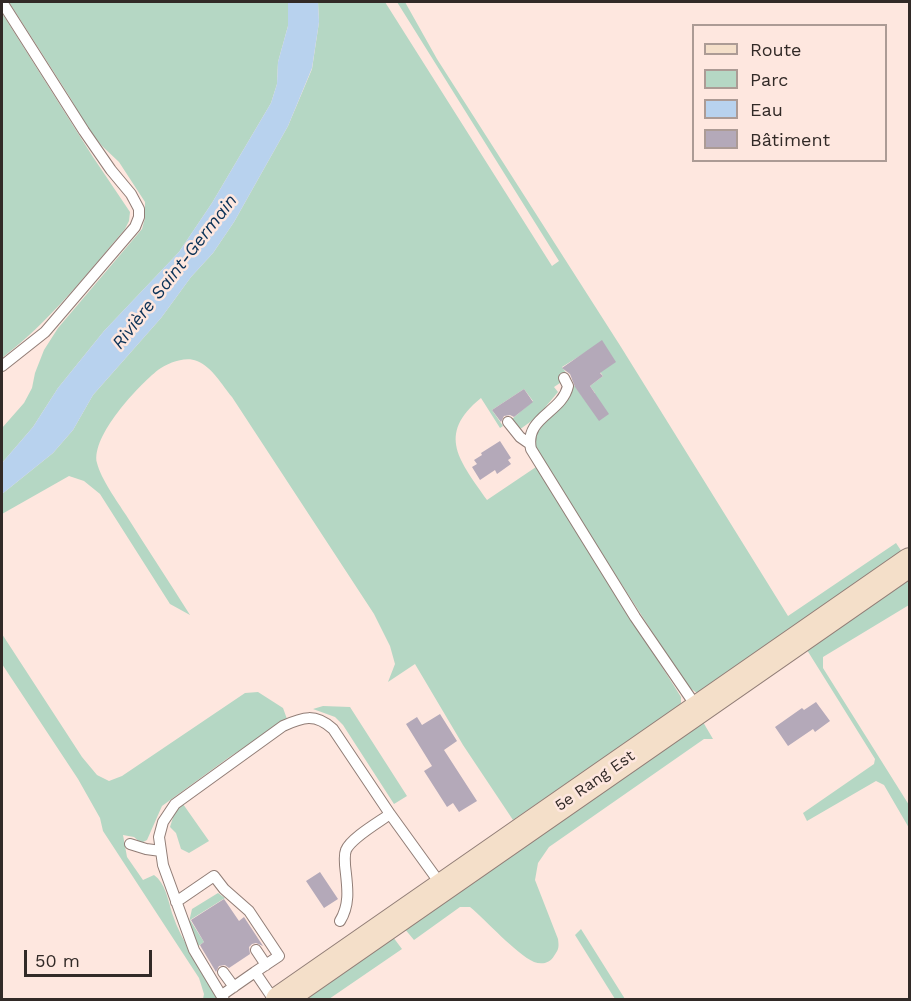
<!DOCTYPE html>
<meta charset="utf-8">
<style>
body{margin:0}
#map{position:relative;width:911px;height:1001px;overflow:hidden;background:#fee7df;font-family:"Work Sans",sans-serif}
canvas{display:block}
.frame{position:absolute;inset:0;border:3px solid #322a27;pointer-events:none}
.legend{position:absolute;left:692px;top:24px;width:195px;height:138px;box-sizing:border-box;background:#fee7df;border:2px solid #ac9b95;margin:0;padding:8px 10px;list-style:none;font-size:18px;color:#322a27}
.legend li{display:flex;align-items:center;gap:12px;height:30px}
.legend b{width:30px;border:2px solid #ac9b95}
.scale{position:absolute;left:24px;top:950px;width:128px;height:27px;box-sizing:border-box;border:3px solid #322a27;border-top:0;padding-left:8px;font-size:18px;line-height:21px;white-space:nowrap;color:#322a27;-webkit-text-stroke:4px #fee7df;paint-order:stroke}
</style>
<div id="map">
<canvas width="911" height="1001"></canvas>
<div class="frame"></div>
<ul class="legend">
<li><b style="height:8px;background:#f4dfc9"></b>Route</li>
<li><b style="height:16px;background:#b5d7c4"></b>Parc</li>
<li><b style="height:16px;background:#b8d2ee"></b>Eau</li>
<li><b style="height:16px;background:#b4a9b9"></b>Bâtiment</li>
</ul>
<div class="scale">50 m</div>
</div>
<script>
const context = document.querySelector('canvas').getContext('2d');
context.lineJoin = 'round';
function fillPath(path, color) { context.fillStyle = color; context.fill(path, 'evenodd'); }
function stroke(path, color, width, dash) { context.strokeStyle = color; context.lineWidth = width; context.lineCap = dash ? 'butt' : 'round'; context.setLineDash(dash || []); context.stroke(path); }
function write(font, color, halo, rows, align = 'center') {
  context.font = font + ' "Work Sans",sans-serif'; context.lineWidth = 5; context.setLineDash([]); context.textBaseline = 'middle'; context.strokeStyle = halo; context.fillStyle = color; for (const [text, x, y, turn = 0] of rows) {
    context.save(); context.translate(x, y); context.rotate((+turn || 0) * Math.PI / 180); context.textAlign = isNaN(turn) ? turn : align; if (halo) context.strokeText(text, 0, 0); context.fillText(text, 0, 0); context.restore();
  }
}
fillPath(new Path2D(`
 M9,2H288V26L278,62L277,84L271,103L212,203L179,252L104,331L58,388L33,427L2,463V428L24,403L32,388L35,373L44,350L58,328L142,229L145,218V202L119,162L102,146L85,125L71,99Z
 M318,2H385L552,266L559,261L397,2H405L437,59L621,347L788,616L896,543L902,552L697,693L687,686L534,448V438L538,429L566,402L569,391L574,385L585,400L595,393L590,386L603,376L586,352L562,367L569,377L554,387L558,392L537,417L519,430L512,419L533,401L524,389L492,410L503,426L500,428L481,398C435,435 461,462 487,500L536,467L681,697V703L674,710L513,820L463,745L415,664L388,682L395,664L390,646L374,614L232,397C222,385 212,367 197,361C185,356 168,363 158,370C138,386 91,436 97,463C101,479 117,501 126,515C147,548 169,582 190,615L170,604L100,494L84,481L69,476L2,514V494L53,453L73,430L93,395L161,318L191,277L213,253L234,222L288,126L312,69L319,22Z
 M2,13L93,157L130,212L129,221L125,229C86,275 49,322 2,358Z
 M909,579V605L823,657V668L909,805V828L884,785L876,781L807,821L803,813L874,764L875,759L807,650Z
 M2,634L82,757L97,775L109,781L122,776L245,693L258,692L283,708L287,719L228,758L162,806L147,840L141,843L134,837L123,835L127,857L143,880L154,875C165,883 168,899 172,913C182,944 204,972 222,999H203L204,994L199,978L103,831L100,818L78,779L2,664Z
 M323,706L350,707L407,796L394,804L343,725L335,717L313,709Z
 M703,722L713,739H704L549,847L538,863L535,880L558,939C559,947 559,949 554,956C550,963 542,965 534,962C515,953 487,921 470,907H460L414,940L404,928Z
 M183,804L209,841L189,853L181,849L176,833L170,827L175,811Z
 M218,893L225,898L190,920L204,942L197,947L189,922L192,909Z
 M581,929L625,999H615L575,935Z
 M393,937L402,949L329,999L305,1000Z`), '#b5d7c4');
fillPath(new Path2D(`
 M288,2H318L319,22L312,68L288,126L234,222L213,253L191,277L161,318L93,395L73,430L53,453L2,494V463L33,427L58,388L104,331L179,252L212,203L271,103L277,84L278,62L288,26Z`), '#b8d2ee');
fillPath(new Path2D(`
 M602,340L616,362L600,373L603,376L590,386L609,414L599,421L575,387L570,374L562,368Z
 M524,389L533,402L514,417L510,415L504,416L501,422L492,410Z
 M500,441L511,458L508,460L511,464L497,474L495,470L480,480L472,467L477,464L474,460L482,455L481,453Z
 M816,702L830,721L815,732L813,729L788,746L775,727L802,708L804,710Z
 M440,714L457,741L444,750L477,801L459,812L453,803L447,807L424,771L432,766L406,724L417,717L422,725Z
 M320,872L338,899L324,908L306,881Z
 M224,899L239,921L244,917L263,946L256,943L252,944L249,947L250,954L229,968L225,965L219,966L216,972L201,947L200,945L204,942L191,920Z`), '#b4a9b9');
const lane = new Path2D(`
 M2,2L84,131L111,170L131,194L139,209V217L135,227L45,332L2,366
 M564,378L568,386C562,413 524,417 531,449L635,617L698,709
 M508,422L520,437L530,444
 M130,844L146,849L161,851
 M176,902L214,876L224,889L249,911L279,956L255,972L274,1000
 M340,921C351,903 347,885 345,865C345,860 344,855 346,850C351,838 379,822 390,814L442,886
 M256,950L266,965
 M223,972L234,987
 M222,995L255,972
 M224,1000L194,950L163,865L159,837L163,822L175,804L283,726C303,717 315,713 333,729L390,814`);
const secondary = new Path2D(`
 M280,1000L910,562`);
stroke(lane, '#917d76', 12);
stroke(secondary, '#917d76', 30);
stroke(lane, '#fff', 10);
stroke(secondary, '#f4dfc9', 28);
write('16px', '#322a27', '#fee7df', [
 ["5e Rang Est",595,781,-35]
]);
write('italic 18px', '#0b3257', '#fee7df', [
 ["Rivière Saint-Germain",175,272,-52]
]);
</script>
